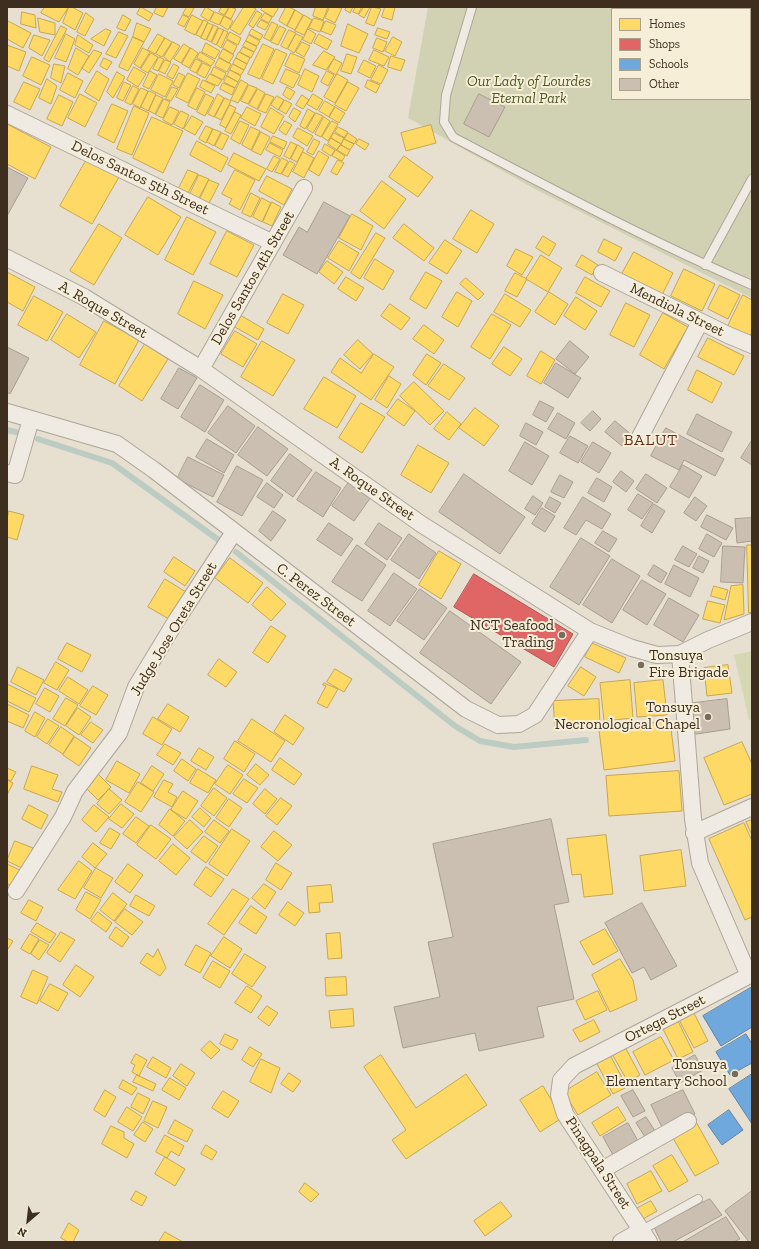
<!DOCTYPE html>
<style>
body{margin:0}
#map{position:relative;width:759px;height:1249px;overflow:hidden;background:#e7e0d1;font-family:"Zilla Slab",serif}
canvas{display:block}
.frame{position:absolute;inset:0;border:8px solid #3d2e20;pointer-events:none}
.legend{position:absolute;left:611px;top:8px;width:140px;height:92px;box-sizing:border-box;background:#f7eed8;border:1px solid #ada18e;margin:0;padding:5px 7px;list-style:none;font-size:12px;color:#3d2e20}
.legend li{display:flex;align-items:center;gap:8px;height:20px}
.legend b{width:20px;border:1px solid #ada18e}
.north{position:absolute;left:8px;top:1201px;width:40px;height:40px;-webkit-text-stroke:3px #f7eed8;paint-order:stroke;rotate:208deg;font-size:11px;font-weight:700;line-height:16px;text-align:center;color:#3d2e20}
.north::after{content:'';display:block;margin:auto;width:14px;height:18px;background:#3d2e20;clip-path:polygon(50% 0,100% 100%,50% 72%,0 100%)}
</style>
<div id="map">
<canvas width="759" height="1249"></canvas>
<div class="frame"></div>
<ul class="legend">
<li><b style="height:11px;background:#ffd966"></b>Homes</li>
<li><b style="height:11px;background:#e06666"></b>Shops</li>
<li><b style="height:11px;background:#6fa8dc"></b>Schools</li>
<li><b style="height:11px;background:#cbbfb2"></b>Other</li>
</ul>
<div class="north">N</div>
</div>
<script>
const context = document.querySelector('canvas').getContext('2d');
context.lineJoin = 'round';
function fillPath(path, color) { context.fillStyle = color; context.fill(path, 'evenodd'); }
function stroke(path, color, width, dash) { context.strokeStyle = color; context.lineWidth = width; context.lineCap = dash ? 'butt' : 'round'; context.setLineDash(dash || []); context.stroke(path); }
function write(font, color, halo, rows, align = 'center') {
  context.font = font + ' "Zilla Slab",serif'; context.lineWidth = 4; context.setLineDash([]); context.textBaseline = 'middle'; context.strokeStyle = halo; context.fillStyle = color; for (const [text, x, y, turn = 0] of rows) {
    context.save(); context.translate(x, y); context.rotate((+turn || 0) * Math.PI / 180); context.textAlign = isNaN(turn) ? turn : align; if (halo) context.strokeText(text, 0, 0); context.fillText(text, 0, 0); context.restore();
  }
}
fillPath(new Path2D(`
 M752,651V719L749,720L734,655Z`), '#d6d7b3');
fillPath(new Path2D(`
 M428,7H752V298L533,188L408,118ZM612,9H750V99H612Z`), '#d1d1b3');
const homes = new Path2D(`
 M45,7H66L68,8L59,22L41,13Z
 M69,7H72L83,13L75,30L63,23Z
 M141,7L153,14L149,21L137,14Z
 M157,7H168L163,17L154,13Z
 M187,7L194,8L189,17L183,14Z
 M206,7L214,12L209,21L201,16Z
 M222,7H229L224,15L219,12Z
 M230,7L236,9L231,19L225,16Z
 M244,7H252L256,9L240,35L230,29Z
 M263,7H279L273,17L261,10Z
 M286,7H289L295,10L287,26L279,21Z
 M316,7H328L323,20L313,16Z
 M330,7L342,8L335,23L325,18Z
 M347,7H353L350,13L345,10Z
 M356,7H362L358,14L353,12Z
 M364,7H370L364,18L359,15Z
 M372,7L381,9L374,26L366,23Z
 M385,7H395L392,20L382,17Z
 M295,10L303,15L295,30L287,26Z
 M257,11L262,14L253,28L249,25Z
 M22,12L35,15L36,28L21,24Z
 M215,12L224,16L219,25L210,21Z
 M86,13L94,19L85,36L77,32Z
 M265,13L272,17L269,23L261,19Z
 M123,15L131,20L125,31L117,28Z
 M183,15L189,18L184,27L178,24Z
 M192,15L203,21L195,35L185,30Z
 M304,15L312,20L304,35L295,31Z
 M224,16L233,21L228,30L220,25Z
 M38,18L55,23V35L40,32Z
 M314,18L324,21L320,32L309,28Z
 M204,20L208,22L201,37L196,35Z
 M261,20L269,24L265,30L257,26Z
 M8,21L31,33L23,48L7,39Z
 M326,21L336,25L331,35L321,31Z
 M272,22L278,25L270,41L264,38Z
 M137,23L151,29L144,42L133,37Z
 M208,23L213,25L206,40L201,38Z
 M348,24L368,34L359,53L341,46Z
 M214,25L218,27L211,42L207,40Z
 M61,26L67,29L49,62L44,59Z
 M280,26L286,29L278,45L271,42Z
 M219,28L224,30L216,45L212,43Z
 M378,28L390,32L387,39L375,35Z
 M106,29L111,31L104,46L91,39Z
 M252,29L263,35L260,40L249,34Z
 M308,29L316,34L311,44L303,40Z
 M224,30L228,32L221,48L217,45Z
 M289,30L296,33L287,49L281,46Z
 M119,32L128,36L116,58L106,54Z
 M230,32L241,38L238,45L227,39Z
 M66,34L75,39L66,62L55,58Z
 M158,34L165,38L155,54L148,50Z
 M296,34L303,37L294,53L288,49Z
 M319,34L332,41L327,50L314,43Z
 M34,35L50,40L42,56L29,48Z
 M78,35L93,45L89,53L75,45Z
 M249,35L260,41L257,46L246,41Z
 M133,37L144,42L128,71L119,67Z
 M393,37L402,42L395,56L385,51Z
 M165,38L172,42L162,57L156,54Z
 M377,38L387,42L383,52L373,48Z
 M227,40L237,46L233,54L223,48Z
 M246,41L257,47L254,52L243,46Z
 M173,42L180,46L170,62L164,57Z
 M302,42L310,46L304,57L296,52Z
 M206,43L220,51L215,59L202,52Z
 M184,44L190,48L181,63L174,59Z
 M263,44L274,49L260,79L248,74Z
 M7,45L26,52L19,71L7,66Z
 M243,47L254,52L251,58L240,52Z
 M76,48L89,56L78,75L68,69Z
 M143,48L150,52L140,68L134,64Z
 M191,48L198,53L189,68L182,64Z
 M223,49L234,55L229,63L219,57Z
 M276,49L287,54L273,84L262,79Z
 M94,50L102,53L89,73L82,68Z
 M374,50L389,57L384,66L369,60Z
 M324,51L335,57L326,70L313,65Z
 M200,52L215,61L211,66L197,58Z
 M239,52L250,58L247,64L236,58Z
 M151,53L158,57L148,73L141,69Z
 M291,53L305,59L299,73L285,66Z
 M347,54L357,57L351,74L341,71Z
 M391,56L405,60L401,71L388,67Z
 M32,57L50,65L41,85L23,76Z
 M159,57L164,59L158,71L153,69Z
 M104,58L112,62L107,70L100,66Z
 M219,58L231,64L227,72L215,66Z
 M236,58L247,64L244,70L233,64Z
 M196,59L202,62L196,73L190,70Z
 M334,59L342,63L336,75L328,70Z
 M165,60L171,62L165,74L159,71Z
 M364,60L376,66L370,78L358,72Z
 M203,63L211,67L205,78L197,74Z
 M54,64L65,66L61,83L51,78Z
 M174,64L179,67L173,79L167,76Z
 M233,64L244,70L241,75L230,70Z
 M379,65L388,70L381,84L371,80Z
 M134,67L146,74L138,87L127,80Z
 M214,67L226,73L223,80L211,74Z
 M286,69L300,75L293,88L280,82Z
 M305,69L319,76L312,92L298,85Z
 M230,70L241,76L238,82L227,76Z
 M97,71L109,79L99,101L85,92Z
 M150,71L157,75L149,89L143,86Z
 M327,71L334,75L328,86L321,82Z
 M117,72L125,77L113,98L107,92Z
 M68,73L83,81L75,98L60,90Z
 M179,73L185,76L179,88L173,85Z
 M188,73L200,79L188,103L176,97Z
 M159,74L173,81L165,97L151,90Z
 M210,74L222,80L218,86L206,81Z
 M337,74L348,80L335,103L324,97Z
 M227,76L238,82L235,88L224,82Z
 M47,79L57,86L51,104L39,98Z
 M203,80L215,86L211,93L200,87Z
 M241,80L248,84L238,103L231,100Z
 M368,80L380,85L376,93L365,87Z
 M24,82L40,89L30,110L14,102Z
 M124,82L131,85L123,101L117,98Z
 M348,82L359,88L346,111L335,105Z
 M223,83L235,88L232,95L220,89Z
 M249,85L257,88L248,104L241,101Z
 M133,86L139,89L131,105L125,102Z
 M172,87L178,89L171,101L166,99Z
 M287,87L295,92L290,100L283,95Z
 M141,88L148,91L140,108L133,104Z
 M197,88L205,92L196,110L188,106Z
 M258,89L265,93L257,109L249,105Z
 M149,91L156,94L148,111L141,107Z
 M80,94L97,103L85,127L68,118Z
 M206,94L214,98L205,116L197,112Z
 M218,94L224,98L214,117L208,114Z
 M266,94L274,97L266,113L258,110Z
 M313,94L323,100L317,110L307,104Z
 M59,95L73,102L62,126L47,119Z
 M156,95L163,98L155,114L149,111Z
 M302,95L309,100L303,109L296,105Z
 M277,96L284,100L278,110L271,105Z
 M225,98L231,101L221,120L215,117Z
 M164,99L170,102L163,118L156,115Z
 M285,100L292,104L286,114L279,110Z
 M325,101L335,107L329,117L319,111Z
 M112,104L128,111L114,143L98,135Z
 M230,105L236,108L226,128L220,125Z
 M134,106L149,113L132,155L117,149Z
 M170,107L179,111L172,125L163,120Z
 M247,107L261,114L255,126L241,118Z
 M335,107L345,113L339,123L329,117Z
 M271,108L284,116L274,134L261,127Z
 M294,108L301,112L295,122L289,117Z
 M308,109L315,113L305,129L300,126Z
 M181,111L189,115L183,129L174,124Z
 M235,112L241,115L231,134L225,131Z
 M316,113L323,116L313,133L307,129Z
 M192,116L203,122L195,135L184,129Z
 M152,117L183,131L163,173L133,158Z
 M324,117L330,121L321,137L315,134Z
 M240,121L249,125L240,144L231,139Z
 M285,121L292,125L286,135L279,130Z
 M332,121L338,124L328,141L322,137Z
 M7,124L51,147L35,179L7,164Z
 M431,125L436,143L406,151L401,133Z
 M206,126L213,129L206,143L199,139Z
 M251,127L260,131L251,150L242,145Z
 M338,127L348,132L345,138L335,132Z
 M298,128L313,136L307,146L293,137Z
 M213,129L221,132L214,146L207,142Z
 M261,132L270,137L261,155L252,151Z
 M222,133L229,136L222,150L215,146Z
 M334,133L344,138L341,144L331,138Z
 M348,133L357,139L354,144L344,139Z
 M273,136L287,142L284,149L270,142Z
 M331,138L341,144L337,150L328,144Z
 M314,139L320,142L313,155L307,152Z
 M344,139L354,144L350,150L341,145Z
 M359,139L369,144L365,150L356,144Z
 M197,141L228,158L221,172L190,155Z
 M291,142L297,145L290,159L284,156Z
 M270,143L283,150L280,157L266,150Z
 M325,144L335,150L331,156L322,150Z
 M298,145L304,149L297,162L291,159Z
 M341,145L350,150L347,156L337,150Z
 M336,150L345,156L342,161L332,156Z
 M319,151L329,157L319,176L309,170Z
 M303,152L314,158L304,178L293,172Z
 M234,153L266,169L259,181L228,165Z
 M274,156L280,159L272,172L267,169Z
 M404,156L433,177L418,197L389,177Z
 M282,158L288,161L281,174L275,172Z
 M87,159L119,177L92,224L60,206Z
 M338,160L344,163L337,175L331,172Z
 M290,161L295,164L288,177L282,174Z
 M188,170L198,174L188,193L179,188Z
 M235,170L255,180L240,210L229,204L232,199L222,194Z
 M199,175L209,179L199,198L190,194Z
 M267,176L292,189L284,205L259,191Z
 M209,180L219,184L209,203L200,199Z
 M382,181L406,199L384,229L360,211Z
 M251,193L260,198L251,217L242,213Z
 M148,197L181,217L158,255L125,235Z
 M262,198L271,203L262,222L253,217Z
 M272,202L281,207L272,226L263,222Z
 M471,210L494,224L477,253L453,239Z
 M352,214L373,226L361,250L339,238Z
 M187,217L216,232L193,275L165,260Z
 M99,224L122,238L94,285L70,271Z
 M404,224L434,248L424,261L393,238Z
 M227,231L254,245L237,277L210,264Z
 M376,233L385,238L360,279L351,273Z
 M543,236L556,244L549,256L536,248Z
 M604,239L622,248L615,261L598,252Z
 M445,240L462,251L447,274L429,263Z
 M339,241L359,253L349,271L328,258Z
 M516,249L533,257L522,275L507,266Z
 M634,252L673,273L662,295L622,274Z
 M541,255L562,268L548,292L526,279Z
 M582,255L598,265L592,275L576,266Z
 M375,259L394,271L383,290L364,278Z
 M327,261L343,272L334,284L319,272Z
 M684,269L715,284L702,311L671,296Z
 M7,272L35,287L23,311L7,302Z
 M426,272L442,281L426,309L410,299Z
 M515,273L527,279L517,297L505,291Z
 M346,277L364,288L356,301L338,289Z
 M585,277L610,291L601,307L576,293Z
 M466,278L484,294L478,300L460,284Z
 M194,281L223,295L205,329L178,314Z
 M720,285L740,295L728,319L708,309Z
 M457,292L472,301L458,327L442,317Z
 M549,292L568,304L555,325L535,312Z
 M283,294L304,305L288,334L267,323Z
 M505,294L531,310L520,327L494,312Z
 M743,295L752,300V332L750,336L728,326Z
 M34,296L63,312L47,341L18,325Z
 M576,297L597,311L585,330L564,316Z
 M626,303L650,315L634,347L610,335Z
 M390,304L410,318L401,330L381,316Z
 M663,313L688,327L664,369L640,355Z
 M67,314L96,332L79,358L51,340Z
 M492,314L511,325L490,359L471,347Z
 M240,315L264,329L258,340L233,326Z
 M104,321L139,340L115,384L80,365Z
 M424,325L444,340L434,354L413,339Z
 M235,331L257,344L243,367L221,354Z
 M708,338L744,356L734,375L698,357Z
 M358,340L373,354L360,369L344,355Z
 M262,341L295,360L273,396L241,377Z
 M145,344L168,359L142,401L119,386Z
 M504,347L522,359L510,376L492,364Z
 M541,351L555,360L541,384L527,376Z
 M374,354L394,367L371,400L331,372L340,358L361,373Z
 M427,354L441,363L426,385L413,375Z
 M444,364L465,378L449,400L428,386Z
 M697,370L722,383L712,403L688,390Z
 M389,376L401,384L387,408L375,400Z
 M324,377L356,396L337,428L304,409Z
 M414,382L444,411L430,425L400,396Z
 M398,399L415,411L404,426L387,414Z
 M361,403L385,417L362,453L339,438Z
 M475,408L499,426L484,446L459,428Z
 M447,412L461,424L449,440L434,429Z
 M418,445L449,463L431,493L401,475Z
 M9,511L24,515L17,540L7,537V520Z
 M747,545H752V612L749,613Z
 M439,551L461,564L441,599L419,585Z
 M174,557L195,571L185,586L164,572Z
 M230,558L263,583L248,603L215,578Z
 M165,579L186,592L169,619L148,607Z
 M743,585L744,614L724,620L731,586Z
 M714,586L728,590L725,600L711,596Z
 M267,587L286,604L271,621L252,605Z
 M708,601L725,605L720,623L703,619Z
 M271,626L286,636L268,663L253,653Z
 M67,643L91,655L82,672L58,659Z
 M592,643L626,658L619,673L585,657Z
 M219,659L237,672L226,687L208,675Z
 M56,662L69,670L57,690L44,683Z
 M728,665L732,693L707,696L704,668Z
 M18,667L44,680L36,695L11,682Z
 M581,667L596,677L584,696L568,686Z
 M335,669L352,679L344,692L327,682Z
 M68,677L88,690L79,704L59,691Z
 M630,680L633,718L604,721L600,683Z
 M663,680L667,715L637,717L634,683Z
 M324,683L338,689L327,708L317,703L326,686L323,685Z
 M7,684L36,698L29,712L7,701Z
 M93,686L108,695L96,715L80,706Z
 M45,688L59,696L50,712L36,704Z
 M66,698L78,705L65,726L53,719Z
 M599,699L600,726L555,728L553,701Z
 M7,704L29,715L23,728L7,721Z
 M168,704L189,717L180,732L158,719Z
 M78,708L91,717L79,735L66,726Z
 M35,712L45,718L35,737L25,731Z
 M285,715L304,728L293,745L274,732Z
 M153,717L172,729L162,745L143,734Z
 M48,719L59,726L47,744L37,737Z
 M252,719L285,741L271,762L238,741Z
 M670,721L675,761L604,770L599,730Z
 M91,722L103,730L93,743L81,735Z
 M61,727L74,736L63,754L49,745Z
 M75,737L91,748L79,766L63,755Z
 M235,741L255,754L244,772L224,759Z
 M742,742L752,764V794L724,805L704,758Z
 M165,744L181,753L173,765L157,755Z
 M199,748L214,757L206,770L191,761Z
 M280,758L302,774L294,785L272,770Z
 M182,759L196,769L188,781L174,771Z
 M117,761L140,774L129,793L106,780Z
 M256,764L269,775L260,785L247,775Z
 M228,765L243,775L230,794L215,784Z
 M32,766L58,775L52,789L62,792L58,802L24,789Z
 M152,766L164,774L153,791L141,783Z
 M7,768L16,772L11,781L7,779Z
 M198,769L216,780L208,793L190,783Z
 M679,771L682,811L609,816L606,776Z
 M97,773L111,787L98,800L84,786Z
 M244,779L258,788L247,803L233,794Z
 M7,780L13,783L7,795Z
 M164,780L173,784L168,792L177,797L172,807L154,797Z
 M138,782L154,792L141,812L125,802Z
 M214,788L227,798L214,816L201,806Z
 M109,789L122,800L109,814L97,804Z
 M265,789L277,799L265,814L253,804Z
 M183,791L198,801L186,819L171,810Z
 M281,798L292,806L277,825L266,816Z
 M229,799L242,808L229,827L216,818Z
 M121,804L134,814L122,828L109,819Z
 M29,805L48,815L41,829L22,819Z
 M94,805L109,817L96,832L82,820Z
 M200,808L211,818L204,827L192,817Z
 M170,809L185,821L173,836L159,825Z
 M136,817L149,826L136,843L123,834Z
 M190,820L203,832L187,849L174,837Z
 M214,820L229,831L220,843L205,832Z
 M752,820V835L746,822Z
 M744,823L752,841V917L745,920L709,839Z
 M151,825L171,839L156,859L137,845Z
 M110,828L120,834L111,849L100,843Z
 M232,829L250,841L227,876L209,864Z
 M274,831L292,845L278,861L261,847Z
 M606,835L613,894L584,897L581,874L572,875L567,839Z
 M204,836L218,846L206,863L191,852Z
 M15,841L33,848L24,869L7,861Z
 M93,843L107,854L95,868L82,857Z
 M173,844L190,858L176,875L159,861Z
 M681,850L686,886L644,891L640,856Z
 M79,861L92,871L75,899L58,890Z
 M276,863L292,873L281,890L266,880Z
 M7,864L22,871L14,887L7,884Z
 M128,864L143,875L130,893L115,882Z
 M206,867L224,879L211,897L194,885Z
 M96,868L113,878L101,898L84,888Z
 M264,884L276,892L265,909L252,898Z
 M331,885L333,902L319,903L320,912L309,913L307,887Z
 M233,889L249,899L224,935L208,924Z
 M86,892L101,900L90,919L76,910Z
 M113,893L127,904L114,921L100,910Z
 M136,895L155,906L149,916L130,906Z
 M29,900L43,907L36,921L21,913Z
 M288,902L304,913L295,926L279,915Z
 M251,906L267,917L256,934L239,923Z
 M125,909L143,922L132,935L115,922Z
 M98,912L112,923L106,932L91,921Z
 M37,923L56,934L50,943L31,932Z
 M116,927L129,937L122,947L109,938Z
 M605,929L618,951L593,965L580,942Z
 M61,932L75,940L60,962L47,953Z
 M340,933L342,958L328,959L326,934Z
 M30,934L39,939L30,954L21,949Z
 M224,937L242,949L230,968L211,956Z
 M7,938L13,941L8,949L7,948Z
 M40,940L49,945L39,960L31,954Z
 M196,945L211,953L200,973L185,965Z
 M158,949L166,968L160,976L140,963L147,953L153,957Z
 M245,954L266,967L252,987L232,974Z
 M620,959L633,980L637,1000L610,1012L592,975Z
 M213,961L230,971L220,988L203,978Z
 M76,965L94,977L80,997L63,985Z
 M33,970L48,977L37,1004L21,997Z
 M346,977L347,995L326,996L325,978Z
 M50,984L68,993L58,1011L40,1001Z
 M247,986L262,996L251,1013L235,1003Z
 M598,991L607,1010L585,1020L576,1001Z
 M267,1006L278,1013L269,1026L258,1018Z
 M691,1007L708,1041L694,1048L676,1014Z
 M353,1009L354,1026L331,1028L329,1011Z
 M675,1015L693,1052L678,1059L660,1023Z
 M594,1020L600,1032L580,1042L573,1030Z
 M225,1034L238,1040L232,1050L220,1044Z
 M661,1037L674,1060L645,1075L633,1052Z
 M210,1041L220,1050L211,1059L201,1050Z
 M250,1047L262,1054L253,1067L242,1060Z
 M625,1047L640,1075L628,1082L612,1054Z
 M136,1054L147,1060L139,1076L132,1072L135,1065L131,1063Z
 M381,1055L416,1108L466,1074L487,1105L406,1159L392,1140L406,1130L364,1067Z
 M610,1055L627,1087L613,1094L596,1062Z
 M153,1057L171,1068L166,1078L147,1067Z
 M261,1059L280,1068L271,1093L250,1082Z
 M181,1064L195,1073L187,1086L173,1076Z
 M597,1072L611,1095L578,1115L564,1092Z
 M289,1073L301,1081L293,1092L281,1084Z
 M137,1075L156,1084L153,1091L133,1082Z
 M170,1078L186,1088L179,1100L162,1090Z
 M123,1080L137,1088L132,1095L119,1088Z
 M543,1086L562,1118L540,1132L520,1100Z
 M105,1090L116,1097L105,1117L94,1110Z
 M223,1091L239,1101L228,1118L212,1108Z
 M138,1093L150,1099L143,1114L131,1107Z
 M153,1101L167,1107L158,1128L144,1121Z
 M127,1107L142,1117L133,1131L118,1122Z
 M618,1107L626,1120L600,1136L592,1123Z
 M175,1120L193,1130L187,1142L168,1133Z
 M695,1120L719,1163L695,1176L670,1133Z
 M143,1122L153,1129L145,1142L134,1135Z
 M111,1126L124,1132V1138L134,1144L127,1158L102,1144Z
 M165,1135L184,1146L179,1156L171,1151L167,1158L156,1152Z
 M206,1145L217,1152L212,1160L201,1154Z
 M672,1155L688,1181L669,1192L653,1166Z
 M165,1157L185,1169L175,1186L155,1174Z
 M651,1171L662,1191L637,1204L627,1184Z
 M305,1183L319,1194L311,1202L299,1192Z
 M136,1191L147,1197L142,1206L131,1200Z
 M651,1201L657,1211L643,1219L636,1209Z
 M501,1202L512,1216L485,1236L474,1221Z
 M69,1223L79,1230L73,1242H68L61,1238Z
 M165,1232L183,1242H159Z`);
fillPath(homes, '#ffd966');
stroke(homes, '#c5a651', 1);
const shops = new Path2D(`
 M474,574L573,634L554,667L454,607Z`);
fillPath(shops, '#e06666');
stroke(shops, '#af5551', 1);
const schools = new Path2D(`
 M752,987V1027L721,1046L703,1016Z
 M746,1034L752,1044V1063L730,1075L716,1052Z
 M752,1074V1124L729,1089Z
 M729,1110L743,1130L722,1145L708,1125Z`);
fillPath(schools, '#6fa8dc');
stroke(schools, '#6083a4', 1);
stroke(new Path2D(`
 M7,430L16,432
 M38,439L112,463L220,541
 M236,552L455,726L480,741L514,747L586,740`), '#bcccc2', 6);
const building = new Path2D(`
 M479,94L505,107L489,137L464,124Z
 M7,167L28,178L7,216Z
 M324,202L350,216L317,274L283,255L299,227L307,232Z
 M570,341L589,357L575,374L556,359Z
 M7,347L29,358L10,394L7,392Z
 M556,363L581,378L568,398L544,383Z
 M179,368L197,378L178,409L161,399Z
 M200,385L224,400L205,432L181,417Z
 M540,401L554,408L546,422L533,415Z
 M228,406L255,426L236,453L208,433Z
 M593,411L601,419L590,431L581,423Z
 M558,413L575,423L566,439L548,429Z
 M697,414L732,432L722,452L687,434Z
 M615,421L632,435L622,446L605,432Z
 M526,423L543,432L536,445L520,436Z
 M258,427L288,449L267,476L238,455Z
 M666,428L724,459L715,476L684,460L679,470L651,456Z
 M570,436L588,446L578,463L560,453Z
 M207,439L234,455L224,473L196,457Z
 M525,442L549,456L532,485L509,471Z
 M593,442L611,453L599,473L581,462Z
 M751,442L752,443V465L741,458Z
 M290,454L312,470L293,497L271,481Z
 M188,457L224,475L213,497L177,479Z
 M683,465L702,476L689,498L670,487Z
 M237,466L263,480L242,516L217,502Z
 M621,471L634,481L626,492L613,482Z
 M316,472L341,488L323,517L297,500Z
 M464,474L525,517L500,554L439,512Z
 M646,474L667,488L657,503L636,489Z
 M560,475L573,482L564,498L551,492Z
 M597,478L612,487L604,502L588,493Z
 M349,482L371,497L354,521L332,506Z
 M267,483L283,495L274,508L257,497Z
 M638,494L653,503L642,519L628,510Z
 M533,496L543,503L535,515L525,509Z
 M550,497L561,503L555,513L545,507Z
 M583,497L611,514L602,529L586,520L576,535L564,528Z
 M695,497L707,506L696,521L684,513Z
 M654,504L665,511L652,533L641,526Z
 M542,508L555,516L545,532L532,524Z
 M273,511L286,520L271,541L259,531Z
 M707,515L733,528L726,540L701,527Z
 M752,518V541L737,543L735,519Z
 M329,523L353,539L341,556L317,540Z
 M379,523L402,538L387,560L365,544Z
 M603,531L617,539L609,552L595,543Z
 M409,534L436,553L419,579L391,560Z
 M707,534L722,543L714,557L699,549Z
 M581,538L610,556L579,605L550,587Z
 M357,545L386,565L362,601L332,582Z
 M683,546L697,554L689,567L675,560Z
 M723,546L745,547L743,583L721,582Z
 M699,556L709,561L703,573L693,568Z
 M612,559L640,576L612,623L583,605Z
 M654,565L667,573L661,583L648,575Z
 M674,565L699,578L690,597L665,584Z
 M394,573L417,589L390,626L368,611Z
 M642,580L666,594L647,625L623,610Z
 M420,589L447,608L424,640L397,621Z
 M669,598L699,615L683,642L654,625Z
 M450,611L521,662L491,704L420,653Z
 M727,699L730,729L690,735L686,704Z
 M551,819L569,902L554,905L574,999L537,1007L544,1037L479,1051L475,1033L403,1048L394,1007L440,997L428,942L453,937L433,844Z
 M642,903L677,966L651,980L644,967L632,973L605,923Z
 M695,1055L703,1070L680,1083L672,1068Z
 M633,1090L645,1111L633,1117L621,1096Z
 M683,1090L695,1114L663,1129L651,1105Z
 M646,1117L657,1134L647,1140L636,1123Z
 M628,1123L638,1141L613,1155L603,1137Z
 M752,1191V1242H749L725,1211Z
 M710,1199L722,1215L673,1242H661L654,1227Z
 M726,1217L740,1239L734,1242H683Z`);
fillPath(building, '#cbbfb2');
stroke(building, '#a89c90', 1);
const lane = new Path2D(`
 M472,7L446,95L444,122L453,137C552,189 650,241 752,285
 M705,265L752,179
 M642,1230L698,1199`);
const street = new Path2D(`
 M7,114L273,243
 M7,258L84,297L201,369L421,524L590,631L632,648L657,655L680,654L708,640L752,622
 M602,273L728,335L752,345
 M201,369L304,188
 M7,412L117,444L154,470L466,709L498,725L519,724L535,715L590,631
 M640,437L700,322
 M7,473L15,475L31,419
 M680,654L693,819L700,863L749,976
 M694,833L752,807
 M16,891L63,817L75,791L119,733L136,687L176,621L234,532
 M602,1170L688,1121
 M621,1242L642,1230
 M649,1242L565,1114L559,1095L561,1080L574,1066L752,974`);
stroke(lane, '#ada599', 10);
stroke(street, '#ada599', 18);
stroke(lane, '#efebe3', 8);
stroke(street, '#efebe3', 16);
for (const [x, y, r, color] of [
 [562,635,4,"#786c5e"],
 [641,665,4,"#786c5e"],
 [708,717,4,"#786c5e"],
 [735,1074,4,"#786c5e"]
]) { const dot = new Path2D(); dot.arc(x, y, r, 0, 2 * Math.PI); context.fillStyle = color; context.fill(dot); stroke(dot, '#f7eed8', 1.5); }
write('italic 15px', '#4d5a26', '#f7eed8', [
 ["Our Lady of Lourdes",529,82],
 ["Eternal Park",529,99]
]);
write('15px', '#3d2e20', '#f7eed8', [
 ["Delos Santos 5th Street",140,178,26],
 ["Delos Santos 4th Street",253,278,-60],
 ["A. Roque Street",103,310,30],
 ["Mendiola Street",677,310,26],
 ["A. Roque Street",372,489,35],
 ["C. Perez Street",316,595,37],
 ["Judge Jose Oreta Street",174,629,-59],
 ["Ortega Street",665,1019,-27],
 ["Pinagpala Street",598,1163,57]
]);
write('15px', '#3d2e20', '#f7eed8', [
 ["NCT Seafood",554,626],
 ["Trading",554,643],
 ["Tonsuya",649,656,"left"],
 ["Fire Brigade",649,673,"left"],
 ["Tonsuya",700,708],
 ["Necronological Chapel",700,725],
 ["Tonsuya",727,1065],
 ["Elementary School",727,1082]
], 'right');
context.letterSpacing = '1px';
write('16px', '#6b2e1e', '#f7eed8', [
 ["BALUT",651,440]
]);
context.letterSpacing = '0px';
</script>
